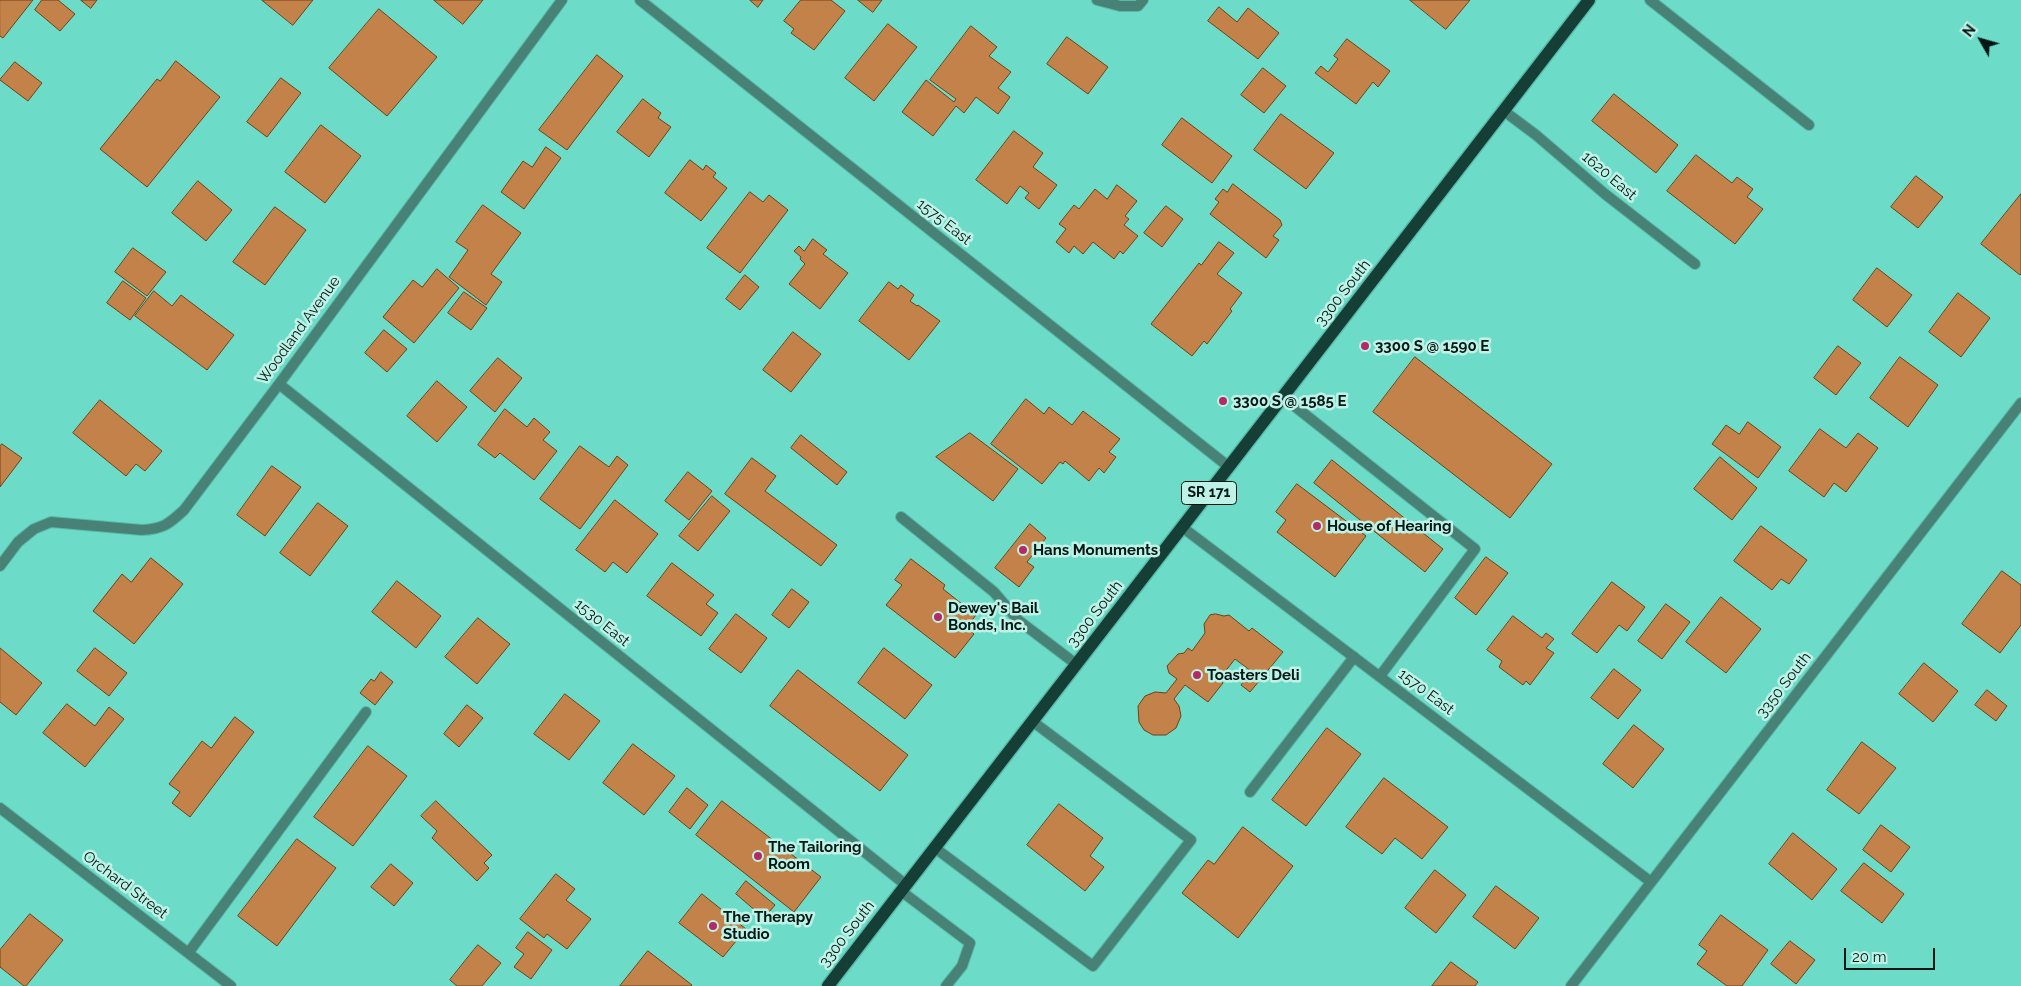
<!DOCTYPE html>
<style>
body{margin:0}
#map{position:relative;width:2021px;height:986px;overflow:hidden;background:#6cdcc8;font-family:Raleway,sans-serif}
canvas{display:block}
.north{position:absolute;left:1956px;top:15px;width:50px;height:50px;-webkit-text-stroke:4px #bff2e7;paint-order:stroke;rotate:308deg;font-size:14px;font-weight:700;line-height:20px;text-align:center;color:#011713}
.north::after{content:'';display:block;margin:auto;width:18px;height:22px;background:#011713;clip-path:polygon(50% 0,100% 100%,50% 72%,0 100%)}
.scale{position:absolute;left:1844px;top:948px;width:91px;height:22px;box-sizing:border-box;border:2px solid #011713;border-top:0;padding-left:6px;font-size:15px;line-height:18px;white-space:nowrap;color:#011713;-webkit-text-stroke:4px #bff2e7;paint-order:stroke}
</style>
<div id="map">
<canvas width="2021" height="986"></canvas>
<div class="north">N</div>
<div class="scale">20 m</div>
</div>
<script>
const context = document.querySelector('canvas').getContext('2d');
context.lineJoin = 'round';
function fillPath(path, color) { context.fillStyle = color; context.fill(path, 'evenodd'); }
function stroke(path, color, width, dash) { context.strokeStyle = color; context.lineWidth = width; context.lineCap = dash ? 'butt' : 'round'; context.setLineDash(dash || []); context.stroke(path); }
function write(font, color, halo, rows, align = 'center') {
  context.font = font + ' Raleway,sans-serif'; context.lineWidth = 5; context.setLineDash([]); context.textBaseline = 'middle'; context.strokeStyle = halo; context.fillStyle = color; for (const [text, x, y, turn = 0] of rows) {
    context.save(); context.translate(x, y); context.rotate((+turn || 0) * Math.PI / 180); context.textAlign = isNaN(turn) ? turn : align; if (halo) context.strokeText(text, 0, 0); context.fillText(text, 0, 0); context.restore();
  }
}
const building = new Path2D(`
 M0,0H33L3,38L0,36Z
 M42,0H58L75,14L60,31L35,10Z
 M81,0H97L91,8Z
 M262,0H313L293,25Z
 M434,0H483L463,24Z
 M750,0H763L758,7Z
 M801,0H831L845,11L814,50L791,33L794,29L784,21Z
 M858,0H882L873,12Z
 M1410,0H1470L1446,29Z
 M1219,7L1237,22L1248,8L1279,33L1258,59L1208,21Z
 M379,9L437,57L387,116L329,68Z
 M888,24L917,47L874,101L845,78Z
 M971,26L997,47L989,56L1011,72L998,88L1010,97L998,114L976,97L964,113L956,106L933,136L902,112L926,80L954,102L956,99L930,80Z
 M1067,37L1108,67L1088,94L1047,64Z
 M1347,39L1390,71L1378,87L1373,82L1356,104L1315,73L1321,66L1328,72L1338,59L1334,56Z
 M597,55L623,76L567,150L539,130Z
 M176,61L220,97L147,187L100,149L157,79L160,81Z
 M15,62L42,83L28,101L0,80Z
 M1263,68L1286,86L1264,113L1241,95Z
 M281,78L301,93L267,137L247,122Z
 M1614,94L1678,145L1656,173L1592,121Z
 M643,99L661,113L658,118L671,127L649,157L617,132Z
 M1281,114L1334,153L1306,189L1254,150Z
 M1182,118L1232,156L1212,183L1162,145Z
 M321,125L361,156L325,203L285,172Z
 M1014,131L1043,153L1033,167L1057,185L1039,209L1025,198L1029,193L1020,186L1007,204L976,180Z
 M546,147L561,158L524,209L501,192L523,161L532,167Z
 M1696,155L1732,183L1737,177L1753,189L1747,197L1763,209L1735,244L1667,191Z
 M690,160L703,170L706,165L716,173L713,177L727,188L701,221L665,193Z
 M1916,176L1943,197L1918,228L1891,207Z
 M198,181L232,210L206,241L172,213Z
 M1233,184L1280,220L1282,225L1273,236L1279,240L1266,258L1210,214L1219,202L1215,199L1223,189L1227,192Z
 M1117,185L1137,201L1125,216L1129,219L1124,225L1138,236L1123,254L1120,251L1114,259L1093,242L1083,254L1074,246L1069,253L1056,242L1066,229L1059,224L1074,205L1079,209L1095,189L1107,199Z
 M750,192L763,202L769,195L788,210L740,273L707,248Z
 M2021,194V274L2020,275L1981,244Z
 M483,205L521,233L491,274L502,282L486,305L449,277L468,250L456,242Z
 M1166,206L1183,219L1162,247L1144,233Z
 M275,207L306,230L265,285L233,262Z
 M813,239L827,250L823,254L848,273L820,309L789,284L805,264L800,259L801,257L794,251L799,246L804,251Z
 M1219,242L1234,253L1217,274L1242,293L1230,309L1232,311L1207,344L1204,341L1192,356L1151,324L1199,263L1201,265Z
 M133,248L166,272L147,296L115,272Z
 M1877,268L1912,295L1887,327L1853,300Z
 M437,269L459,288L414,343L383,317L413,280L422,287Z
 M745,275L759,287L740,310L726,299Z
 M123,281L146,298L130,320L107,303Z
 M889,282L898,289L901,285L914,295L910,301L917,306L918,305L940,321L909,360L859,321Z
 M154,291L172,306L181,295L234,335L207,370L135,316Z
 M464,292L487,308L471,330L448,313Z
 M1958,293L1990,318L1961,357L1929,332Z
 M384,330L407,349L387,372L365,353Z
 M793,332L821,354L791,392L763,370Z
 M1838,346L1861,363L1836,395L1814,378Z
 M1415,357L1552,464L1510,518L1373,412Z
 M1900,357L1938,385L1908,427L1870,398Z
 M498,358L522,378L495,412L470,391Z
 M437,381L467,407L437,442L407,416Z
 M1026,399L1044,414L1049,407L1072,425L1083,411L1120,439L1109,452L1116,457L1104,473L1099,468L1089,481L1065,461L1063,464L1060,462L1042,484L991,444Z
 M100,400L162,451L145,471L136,464L126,476L73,433Z
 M505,409L527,427L534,418L550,432L543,440L557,451L534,480L500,453L495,458L478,445Z
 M1748,422L1781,447L1758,478L1712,444L1726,425L1739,434Z
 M1820,429L1846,448L1858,433L1878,448L1846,492L1834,483L1824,497L1789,471Z
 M970,433L1018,469L993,501L936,457Z
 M801,435L847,472L837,485L791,448Z
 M2,444L22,458L0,487V447Z
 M580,446L609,467L617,456L628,465L580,529L540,499Z
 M1720,457L1757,488L1732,520L1694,489Z
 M752,458L776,476L765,491L837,545L821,566L725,494Z
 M1332,460L1443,549L1425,572L1314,483Z
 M272,466L301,487L265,536L237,515Z
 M688,472L712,491L689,520L665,501Z
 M1297,484L1366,536L1335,577L1277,532L1286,520L1276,512Z
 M712,496L730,511L698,551L679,536Z
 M615,500L658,534L627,573L613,562L605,572L576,550Z
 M318,503L348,526L310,576L280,553Z
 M1030,524L1046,538L1027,562L1034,567L1019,587L995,568Z
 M1761,526L1807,560L1789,584L1781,579L1772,590L1734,561Z
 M1486,557L1508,573L1476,615L1455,598Z
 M151,558L183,584L134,644L93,611L122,574L131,582Z
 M911,559L945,585L943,589L976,615L966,628L974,634L955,658L886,605L902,585L895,580Z
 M672,563L714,595L706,604L718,613L701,636L647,596Z
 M2002,571L2021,585V625L2000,653L1962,624Z
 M397,581L441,616L416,648L372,612Z
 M1612,582L1645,607L1627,631L1619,625L1597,653L1572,634Z
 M792,589L809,602L789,628L772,615Z
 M1721,597L1761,629L1726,673L1686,642Z
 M1666,604L1690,622L1662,659L1638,641Z
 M736,614L767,638L741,673L709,649Z
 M1216,614L1224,616L1229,615L1249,631L1252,628L1283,652L1250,692L1241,685L1251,671L1235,659L1220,678L1223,683L1208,702L1185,685L1174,699L1179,706L1181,716L1176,728L1166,735H1153L1144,730L1139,722L1138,706L1145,696L1155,692L1166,693L1177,679L1169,673L1167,666L1178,654L1184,653L1188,648L1192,651L1205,633L1204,624L1210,615Z
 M1513,616L1542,638L1546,633L1554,639L1546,648L1554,653L1530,685L1526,681L1523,685L1499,667L1502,661L1487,650Z
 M478,618L510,644L477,684L445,657Z
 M0,648L42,683L16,715L0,702Z
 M95,648L127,673L109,696L77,671Z
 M884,648L932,685L905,719L858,683Z
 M1924,663L1958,691L1933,722L1899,694Z
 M1614,669L1641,690L1618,719L1591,698Z
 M798,670L908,755L880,791L770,706Z
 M381,672L393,682L375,705L360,693L371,679L374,681Z
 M1987,690L2007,706L1996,721L1975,705Z
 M565,694L600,721L569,760L534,734Z
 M67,704L95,726L109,707L124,719L85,767L43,733Z
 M467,705L483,718L459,747L444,734Z
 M235,717L254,732L190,817L172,803L180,792L169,784L202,741L211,748Z
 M1634,725L1664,749L1633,788L1603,764Z
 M1327,728L1361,754L1306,826L1272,800Z
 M1862,742L1896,768L1859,814L1827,790Z
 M633,744L675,776L644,815L603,783Z
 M368,746L407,776L353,846L314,817Z
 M1384,778L1448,827L1422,859L1395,838L1382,854L1346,827Z
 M687,788L708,805L690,829L669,812Z
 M436,801L492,855L484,863L489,868L477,881L432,838L437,831L421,816Z
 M722,801L821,877L794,912L696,835Z
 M1059,804L1103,838L1090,856L1104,867L1085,891L1027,845Z
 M1881,825L1910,847L1891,872L1863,850Z
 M1243,827L1293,866L1238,938L1182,893L1208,860L1214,864Z
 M1793,833L1837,869L1812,900L1769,864Z
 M297,839L336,868L277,946L238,916Z
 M1864,863L1904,894L1882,923L1841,891Z
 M391,864L413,883L394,906L371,887Z
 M1435,870L1466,895L1436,933L1405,908Z
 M556,874L575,889L566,900L591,919L567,949L547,934L544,938L520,919Z
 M746,881L775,905L764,918L736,894Z
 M1496,886L1539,918L1515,949L1473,917Z
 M702,894L746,929L723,957L679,923Z
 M30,914L63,940L26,986H24L0,967V950Z
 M1721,915L1768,950L1742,986H1727L1697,964L1707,951L1699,945Z
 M528,932L552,950L531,979L514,967L524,954L516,948Z
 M1790,941L1815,960L1796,984L1771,964Z
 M478,945L501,963L482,986H457L450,980Z
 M648,951L692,985L691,986H620Z
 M1451,962L1478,982L1475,986H1432Z`);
fillPath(building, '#c3824a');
stroke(building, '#6f4114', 1);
const lane = new Path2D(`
 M1097,0L1120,6H1138L1143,0
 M1650,0L1809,125
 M1283,397L1475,549L1380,676
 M901,517L994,592L1018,620L1076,664
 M1250,792L1354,657
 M935,848L1093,966L1191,840L1032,721
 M901,891L970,943L962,966L946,986
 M189,952L366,712`);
const street = new Path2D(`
 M640,0L1229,467
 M1504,111L1536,135L1605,194L1695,264
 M279,384L906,885
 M1182,527L1651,882
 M0,566L18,542L34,529L51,522L142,530C163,529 169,524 184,510L279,384L562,0
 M0,808L231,986
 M1571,986L2021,403`);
const primary = new Path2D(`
 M828,986L1589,0`);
stroke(lane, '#59b9a7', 12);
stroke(street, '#59b9a7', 12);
stroke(primary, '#59b9a7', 15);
stroke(lane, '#488277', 10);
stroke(street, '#488277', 10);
stroke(primary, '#153e37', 12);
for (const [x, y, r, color] of [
 [1365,346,5,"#b52a65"],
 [1223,401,5,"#b52a65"],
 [1317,526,5,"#b52a65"],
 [1023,550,5,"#b52a65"],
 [938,617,5,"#b52a65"],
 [1197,675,5,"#b52a65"],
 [758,856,5,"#b52a65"],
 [713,926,5,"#b52a65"]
]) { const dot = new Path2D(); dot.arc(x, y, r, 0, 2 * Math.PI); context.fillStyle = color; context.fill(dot); stroke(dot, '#bff2e7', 2); }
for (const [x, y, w] of [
 [1209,493,55]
]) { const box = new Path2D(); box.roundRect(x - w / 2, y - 11.5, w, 23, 4); context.fillStyle = '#bff2e7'; context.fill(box); stroke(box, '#011713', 1); }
write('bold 14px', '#011713', null, [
 ["SR 171",1209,493]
]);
write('15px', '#011713', '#bff2e7', [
 ["1620 East",1609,176,40],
 ["1575 East",944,222,38],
 ["3300 South",1343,293,-52],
 ["Woodland Avenue",299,330,-54],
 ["3300 South",1095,614,-52],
 ["1530 East",602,623,39],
 ["3350 South",1784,685,-52],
 ["1570 East",1426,692,37],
 ["Orchard Street",125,885,37],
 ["3300 South",847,934,-52]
]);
write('bold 15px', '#011713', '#bff2e7', [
 ["3300 S @ 1590 E",1375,346],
 ["3300 S @ 1585 E",1233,401],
 ["House of Hearing",1327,526],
 ["Hans Monuments",1033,550],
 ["Dewey's Bail",948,608],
 ["Bonds, Inc.",948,625],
 ["Toasters Deli",1207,675],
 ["The Tailoring",768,847],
 ["Room",768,864],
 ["The Therapy",723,917],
 ["Studio",723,934]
], 'left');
</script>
